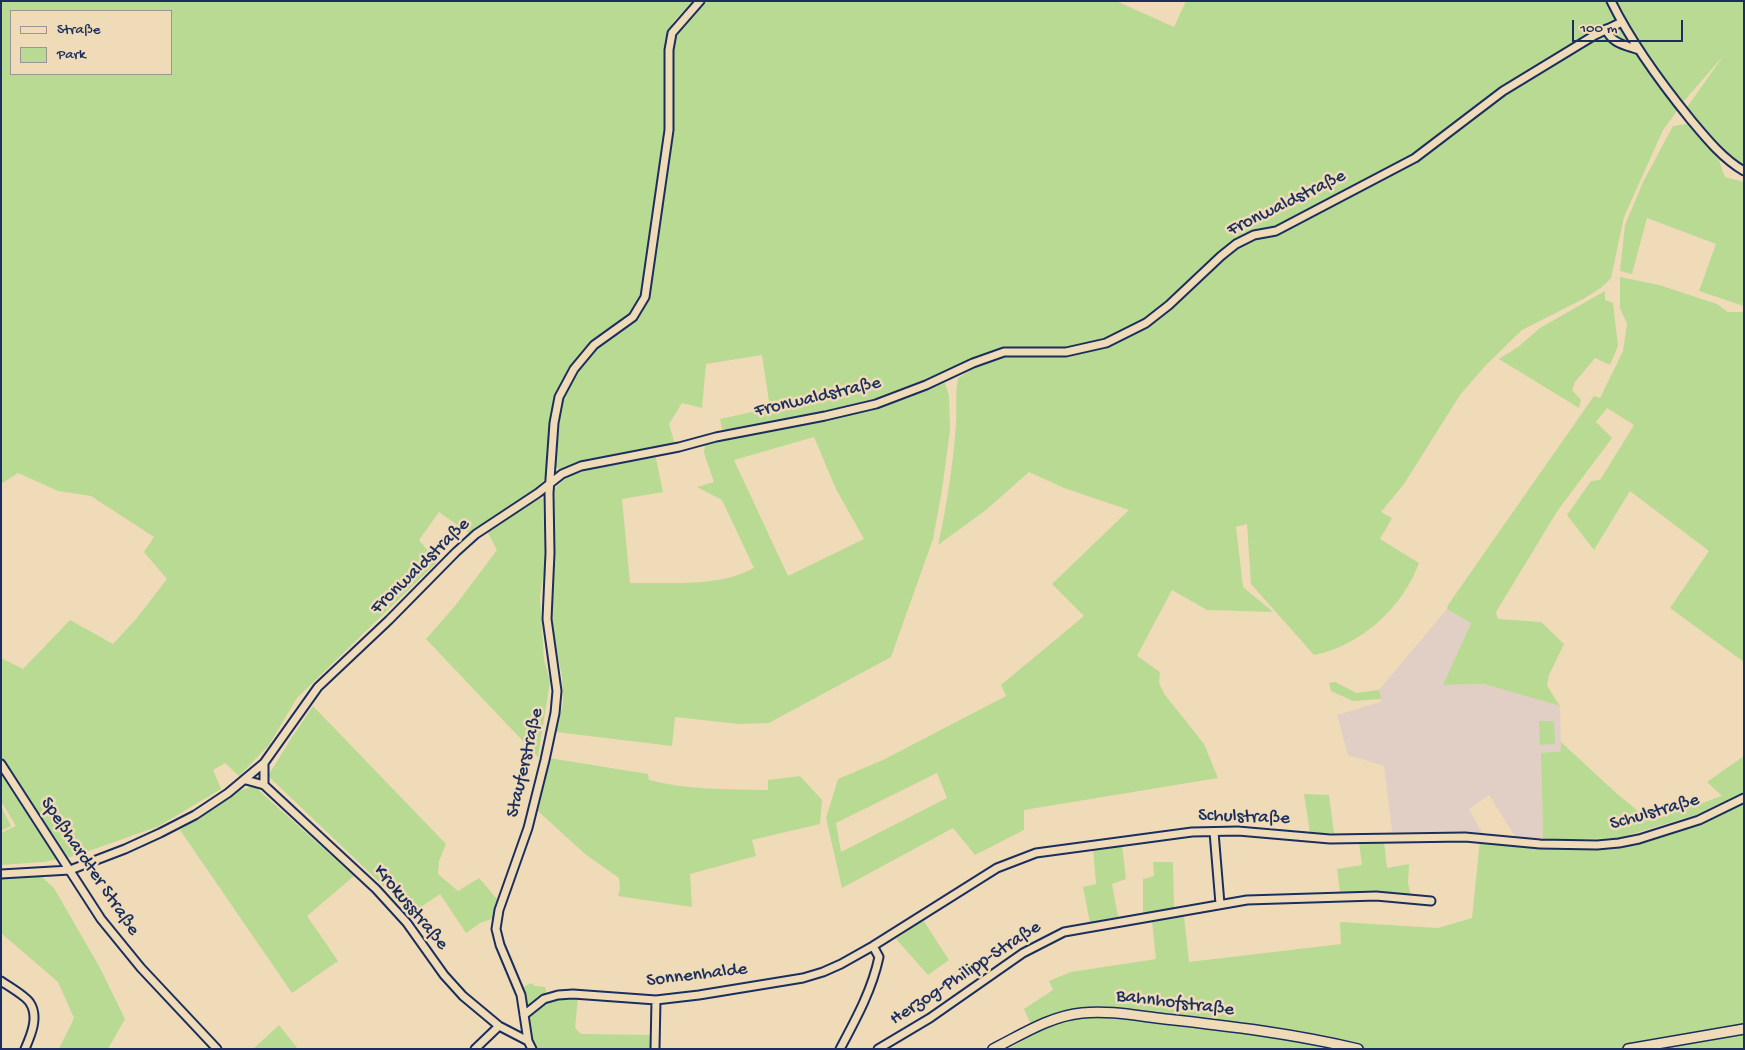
<!DOCTYPE html>
<meta charset="utf-8">
<style>
body{margin:0}
#map{position:relative;width:1745px;height:1050px;overflow:hidden;background:#f0dbb9;font-family:"Gochi Hand",sans-serif}
canvas{display:block}
.frame{position:absolute;inset:0;border:2px solid #1b2f5e;pointer-events:none}
.legend{position:absolute;left:10px;top:10px;width:162px;height:65px;box-sizing:border-box;background:#f0dbb9;border:1px solid #9b9695;margin:0;padding:6px 9px;list-style:none;font-size:15px;color:#1b2f5e}
.legend li{display:flex;align-items:center;gap:10px;height:25px}
.legend b{width:25px;border:1px solid #9b9695}
.scale{position:absolute;left:1572px;top:20px;width:111px;height:22px;box-sizing:border-box;border:2px solid #1b2f5e;border-top:0;padding-left:6px;font-size:15px;line-height:18px;white-space:nowrap;color:#1b2f5e;-webkit-text-stroke:4px #f0dbb9;paint-order:stroke}
</style>
<div id="map">
<canvas width="1745" height="1050"></canvas>
<div class="frame"></div>
<ul class="legend">
<li><b style="height:6px;background:#f0dbb9"></b>Straße</li>
<li><b style="height:14px;background:#b8da93"></b>Park</li>
</ul>
<div class="scale">100 m</div>
</div>
<script>
const context = document.querySelector('canvas').getContext('2d');
context.lineJoin = 'round';
function fillPath(path, color) { context.fillStyle = color; context.fill(path, 'evenodd'); }
function stroke(path, color, width, dash) { context.strokeStyle = color; context.lineWidth = width; context.lineCap = dash ? 'butt' : 'round'; context.setLineDash(dash || []); context.stroke(path); }
function write(font, color, halo, rows, align = 'center') {
  context.font = font + ' "Gochi Hand",sans-serif'; context.lineWidth = 5; context.setLineDash([]); context.textBaseline = 'middle'; context.strokeStyle = halo; context.fillStyle = color; for (const [text, x, y, turn = 0] of rows) {
    context.save(); context.translate(x, y); context.rotate((+turn || 0) * Math.PI / 180); context.textAlign = isNaN(turn) ? turn : align; if (halo) context.strokeText(text, 0, 0); context.fillText(text, 0, 0); context.restore();
  }
}
fillPath(new Path2D(`
 M1447,609L1471,623L1443,685L1484,684L1560,706L1561,751L1541,753L1543,840L1516,838L1489,795L1469,809L1483,834L1456,832H1392L1384,766L1348,755L1337,715L1381,702L1379,690Z`), '#e1cec4');
fillPath(new Path2D(`
 M1,1H693L673,22L664,49V130L650,241L663,191L674,37L679,28L703,1H1116L1174,27L1186,1H1744V167L1722,149L1687,107L1724,55L1685,100L1663,130L1624,217L1611,278L1602,287L1585,298L1522,330L1486,365L1460,395L1404,484L1381,512L1392,518L1380,539L1419,563C1403,607 1361,646 1314,655L1251,584L1247,524L1236,527L1243,587L1273,612L1207,610L1172,590L1137,656L1160,672L1159,683L1165,695L1204,744L1218,778L1024,810V830L975,855L953,828L842,888L826,818L838,779L883,760L1006,696L1001,685L1084,616L1052,584L1129,510L1064,488L1029,472L986,510L938,545C947,505 953,464 956,424C957,408 955,393 958,378L981,364L970,359L944,374L874,400L782,421L729,430L722,429L720,419L770,408L762,355L706,364L702,408L682,403L669,424L675,445C637,451 598,454 563,470L555,467V446L562,396L583,360L573,364L557,395L548,474C538,493 490,521 470,534L439,512L419,540L437,562L297,698L269,745L239,776L225,763L213,770L221,789L159,826L75,856L43,862L1,865V833L16,826L1,801V658L23,669L70,620L113,644L136,619L167,579L144,552L154,537L91,496L58,491L18,473L1,484ZM11,11H171V74H11ZM937,773L947,798L841,852L836,823Z
 M1687,124L1719,160L1725,177L1744,182V306L1699,291L1716,244L1647,218L1632,274L1620,271L1625,225L1643,182L1673,126Z
 M1620,277L1659,285L1717,304L1728,312H1744V662L1670,608L1709,551L1630,491L1594,550L1567,515L1591,481L1600,480L1634,425L1607,408L1596,422L1612,438L1558,510L1496,612L1498,619L1541,622L1564,644L1549,675L1547,686L1560,706L1484,684L1443,685L1471,623L1447,609L1448,605L1594,396L1600,398L1623,351L1627,324L1620,308Z
 M1605,291V300L1613,303L1618,346L1610,365L1595,358L1575,382L1572,390L1581,400L1579,408L1499,359L1518,347L1540,328Z
 M945,383L949,396L950,430L942,490L933,539L891,657L769,723L739,724L675,717L672,746L556,732L563,703L562,676L551,624L555,488L567,477L606,463L655,454L663,492L622,499L630,583C671,582 717,588 754,568L722,500L697,487L714,482L704,453L705,444L794,427L878,407ZM814,437L836,489L864,539L788,576L734,460Z
 M539,499H543L545,564L540,597L544,660L550,681L538,757L426,639L455,606L497,550L487,531Z
 M1335,682L1356,693L1379,690L1381,699L1353,701L1331,691L1329,683Z
 M313,706L446,844L439,861L438,874L458,891L479,878L497,899L494,918L480,923L466,933L440,894L412,913L268,776L292,737Z
 M1539,721H1554L1555,744L1540,745Z
 M1561,742L1615,792L1650,821L1722,796L1707,782L1744,756V793L1730,802L1705,812L1619,838L1543,840L1541,753L1561,751Z
 M549,758L648,774L649,780C687,790 729,789 768,790V780L800,776L822,800L820,824L752,840L756,856L690,874L692,907L618,896L620,889L619,878L585,854L538,811Z
 M254,786L354,876L307,916L338,961L292,993L180,830L238,791Z
 M1304,794L1329,795L1334,833H1310Z
 M1744,802V1049H1008L1035,1034L1024,1009L1053,990L1049,981L1071,972L1156,959L1152,921L1184,916L1189,962L1341,944L1340,922L1438,928L1472,918L1480,840L1588,848L1702,821L1735,808Z
 M1,806L11,826L1,831Z
 M1384,842L1387,868L1409,864L1408,884L1411,895L1367,891L1340,892L1337,869L1362,865L1359,843Z
 M1122,844L1126,879L1112,884L1118,917L1090,923L1083,887L1096,884L1093,848Z
 M1153,862H1173L1174,908L1143,913V879L1154,876Z
 M41,876L54,888L100,968L125,1019L108,1049H59L74,1018L58,982L1,933V878Z
 M923,920L949,960L928,975L896,939Z
 M531,983L535,986L545,987L547,996L532,1007L527,1005L523,987Z
 M554,997H578L575,1028L581,1034L653,1035L652,1049H537L532,1038L529,1017L536,1007Z
 M279,1025L298,1049H253Z`), '#b8da93');
const minor = new Path2D(`
 M1611,1C1632,44 1661,83 1691,120C1706,138 1723,159 1744,171
 M1606,29C1612,44 1625,45 1639,50
 M264,763V785
 M1,764L101,919L141,968L217,1049
 M246,780L264,785L376,889L407,923L444,975L463,996L499,1026L528,1041L532,1049
 M1214,832L1220,904
 M1,874L70,870L125,849L160,833L195,815L228,793L264,763L318,687L389,620L456,552L476,534L538,493L562,474L581,466L679,447L716,437L825,416L876,404L926,385L973,363L1004,352H1066L1106,343L1146,323L1169,305L1221,256L1236,244L1254,235L1276,231L1415,158L1503,91L1595,35L1622,22
 M1,981C8,986 26,996 30,1003C39,1017 31,1035 25,1049
 M524,1015L544,999L558,995L573,994L656,1000L699,995L803,978L823,972L841,964L873,946L997,868L1036,853L1192,832L1238,831L1330,839L1465,837L1540,844L1597,845L1619,843L1639,839L1699,820L1744,798
 M528,1041L521,995L500,945L496,929L499,910L528,828L545,760L555,713L557,691L547,619L550,553L549,493L554,423L559,397L574,369L594,345L633,317L645,297L669,130V50L672,33L700,1
 M475,1049L499,1026
 M655,1049L656,1000
 M840,1049C856,1019 872,990 879,957L873,946
 M878,1049L930,1018L1023,953L1064,932L1247,900L1376,896L1431,901`);
const tertiary = new Path2D(`
 M993,1049C1021,1035 1050,1016 1082,1013C1109,1010 1138,1016 1165,1019C1230,1026 1295,1034 1358,1049
 M1628,1049L1744,1029`);
stroke(minor, '#1b2f5e', 11);
stroke(tertiary, '#1b2f5e', 12);
stroke(minor, '#f0dbb9', 7);
stroke(tertiary, '#f0dbb9', 9);
write('19px', '#1b2f5e', '#f0dbb9', [
 ["Fronwaldstraße",1287,204,-26],
 ["Fronwaldstraße",818,398,-13],
 ["Fronwaldstraße",421,567,-44],
 ["Stauferstraße",526,763,-77],
 ["Schulstraße",1655,813,-16],
 ["Schulstraße",1244,818,2],
 ["Speßhardter Straße",89,867,56],
 ["Krokusstraße",410,908,50],
 ["Herzog-Philipp-Straße",966,974,-33],
 ["Sonnenhalde",697,976,-7],
 ["Bahnhofstraße",1175,1004,7]
]);
</script>
